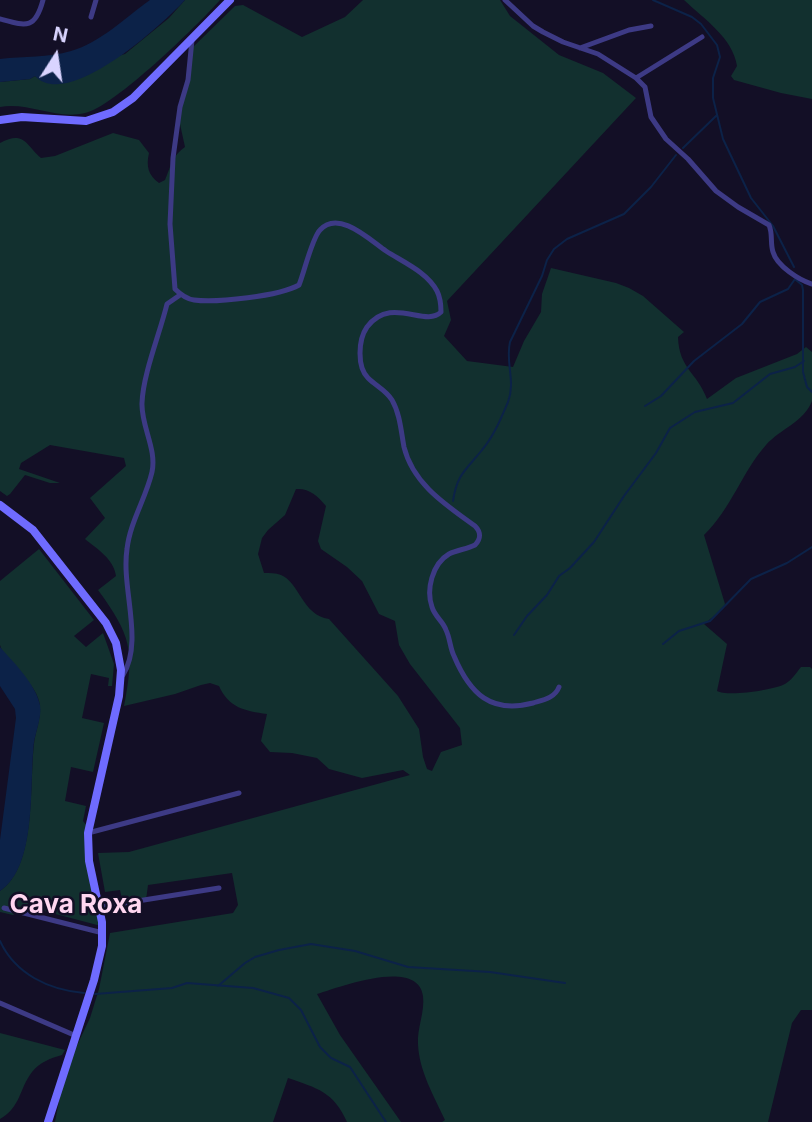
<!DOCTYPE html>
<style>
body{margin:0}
#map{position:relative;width:812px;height:1122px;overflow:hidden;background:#130f26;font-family:Inter,sans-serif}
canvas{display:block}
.north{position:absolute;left:21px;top:21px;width:70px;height:70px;-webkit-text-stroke:5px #130f26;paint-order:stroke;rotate:12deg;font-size:19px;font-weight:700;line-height:28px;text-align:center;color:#d9d4ff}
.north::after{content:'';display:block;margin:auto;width:24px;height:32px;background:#d9d4ff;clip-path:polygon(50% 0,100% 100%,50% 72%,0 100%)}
</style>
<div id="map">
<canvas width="812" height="1122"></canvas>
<div class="north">N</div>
</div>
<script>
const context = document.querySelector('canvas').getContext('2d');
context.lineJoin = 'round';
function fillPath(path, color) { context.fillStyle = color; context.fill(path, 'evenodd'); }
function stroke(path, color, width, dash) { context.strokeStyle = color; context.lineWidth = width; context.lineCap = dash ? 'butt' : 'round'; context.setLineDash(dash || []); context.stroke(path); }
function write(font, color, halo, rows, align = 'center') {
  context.font = font + ' Inter,sans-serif'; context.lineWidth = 5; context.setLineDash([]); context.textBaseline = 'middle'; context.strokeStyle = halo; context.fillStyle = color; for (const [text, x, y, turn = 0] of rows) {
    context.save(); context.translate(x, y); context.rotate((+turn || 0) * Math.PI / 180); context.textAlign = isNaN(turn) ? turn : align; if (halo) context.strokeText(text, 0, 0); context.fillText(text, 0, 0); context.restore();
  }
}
fillPath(new Path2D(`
 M185,0H220C198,25 114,107 85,113C56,120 29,102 0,107V82L30,79L35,76L38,78L125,54L169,18Z
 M363,0H500L510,16L559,55L603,73L636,98L447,301L451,320L444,336L467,361L513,367L524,341L541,312L542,294L551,268L616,283L629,288L643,296L684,332L678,337C679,369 697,372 707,399L736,378L797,354L806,347L812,352C812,362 812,394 812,401C804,422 780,429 766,445C742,472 731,509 704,535L725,604L723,609L704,624L727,644L717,691C728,697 774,690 785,684C792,680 796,673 801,667H810L812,669V1010H801L792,1023L768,1122H442L445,1120C434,1096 419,1071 418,1044C417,1028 425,1012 423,996C418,957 339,987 317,994L340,1035L401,1122H347C334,1092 317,1088 288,1078L273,1122H55L61,1091L71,1058L90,1018L99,989L110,933L233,913L238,905L232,873L148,885L146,900L123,904L120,890L105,892L98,853L129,852L410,775L403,770L362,778L329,769L317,758L292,753L270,752L261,741L267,714C245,711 229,708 219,686L210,683L201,685L175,694L124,706C135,651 131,635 98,590L116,576C114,559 97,549 85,539L105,518L90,498L126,466L124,458L50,445L21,463L19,469L60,483H50L25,475L10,494L7,496L0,491V143C24,130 26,145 41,158L55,156L113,133L139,140L149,153C146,166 148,175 159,183L165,180C171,166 172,156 185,147L178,115L193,47L235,6L243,5L302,37L345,17ZM296,489C309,488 318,496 326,506L318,541L321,549L347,567L362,581L379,614L395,621L399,645L410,664L460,728L462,745L441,752L432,771L427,769L423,757L419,729L398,696L329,619C302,615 300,583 281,575C276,573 269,573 264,573L258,554L262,538L268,530L285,515Z
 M684,0H812V99L781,93L734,80L731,76L737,66C733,38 704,19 684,0Z
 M39,549L94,620L74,636L86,647L103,633L114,664L112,686H108L109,678L91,674L82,718L104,723L93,772L71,767L65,801L86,806L83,821L89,828L101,926L29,907L13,915L0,912V891C37,866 29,785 34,744C35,733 41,719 40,707C39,683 4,662 0,645C0,630 0,598 0,581Z
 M0,1033L65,1050L62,1055C51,1058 40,1062 32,1072C19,1089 21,1107 0,1119Z`), '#12302f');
fillPath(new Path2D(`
 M150,0H185C162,25 68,111 35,76L30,79L0,82V59C24,56 48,58 71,51C100,43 126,17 150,0Z
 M0,647C14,663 35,683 40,705C42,716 36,731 34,742C29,783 38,866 0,891V840L16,718L15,709L0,686Z`), '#0c2248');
stroke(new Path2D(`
 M653,0L692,17L701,24L717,45L720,57L713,78V98L723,139L751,198L773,226L794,267
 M683,148L717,115
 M796,280L802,285L803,290V372L807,387L812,392
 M645,406L661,396L694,361L742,324L760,302L788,289L795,279
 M453,501C457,474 466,470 482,450C494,436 501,418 508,402C516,381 505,362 510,342L542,276L547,260L554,249L567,239L624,214L651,187L676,155
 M514,635L527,616L547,595L559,576L570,568L594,542L624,496L656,453L670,428L695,412L733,403L770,374L795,367L804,361
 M663,644L679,631L710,621L751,579L787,563L812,547
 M0,941C15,974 49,990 84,993
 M218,986L245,963L255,957L279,950L311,944L355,951L408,967L490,972L565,983
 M95,994L172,988L187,983L253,988L289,998L301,1010L320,1047L331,1058L350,1067L386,1122`), '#0c2248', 2);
stroke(new Path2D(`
 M505,0L533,26L543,32L563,42L598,54L636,78L702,37
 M91,17L96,0
 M0,19C26,26 35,30 43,0
 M192,40L188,80L180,107L173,158L170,224L175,289C181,295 186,299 194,300C216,303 280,296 299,285C304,273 312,238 320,230C339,209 371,241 386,251C403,262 427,272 437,291C440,297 441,304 441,312C425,328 391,295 367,327C358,340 357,367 368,378C376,386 386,390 392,400C400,414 401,431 404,447C413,484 446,505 475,526C481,532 481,539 475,545C467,549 457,550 449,554C432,564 426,590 432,607C435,617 443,621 446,630C450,638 450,648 454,656C470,694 491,714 533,703C543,700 555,698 559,687
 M580,48L629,30L651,26
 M636,78L645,87L651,117L666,139L688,159L716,191L738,207L769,225C773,234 770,243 773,252C777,266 799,280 812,284
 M123,675C144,641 121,588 127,549C130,522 146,498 152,472C157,449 141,426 142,403C143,374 160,333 167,304L180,295
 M88,833L239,793
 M100,907L219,888
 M4,908L103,933
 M0,1003L74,1035`), '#3d3a85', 5);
stroke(new Path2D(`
 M0,120L22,117L86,121L113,112L133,98L230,0
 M0,505L33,530L106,623L116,643L121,670L119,696L88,833L89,861L102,922V946L94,980L48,1122`), '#6f6bff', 8);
write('bold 26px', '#ffd6f0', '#130f26', [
 ["Cava Roxa",76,905]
]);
</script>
